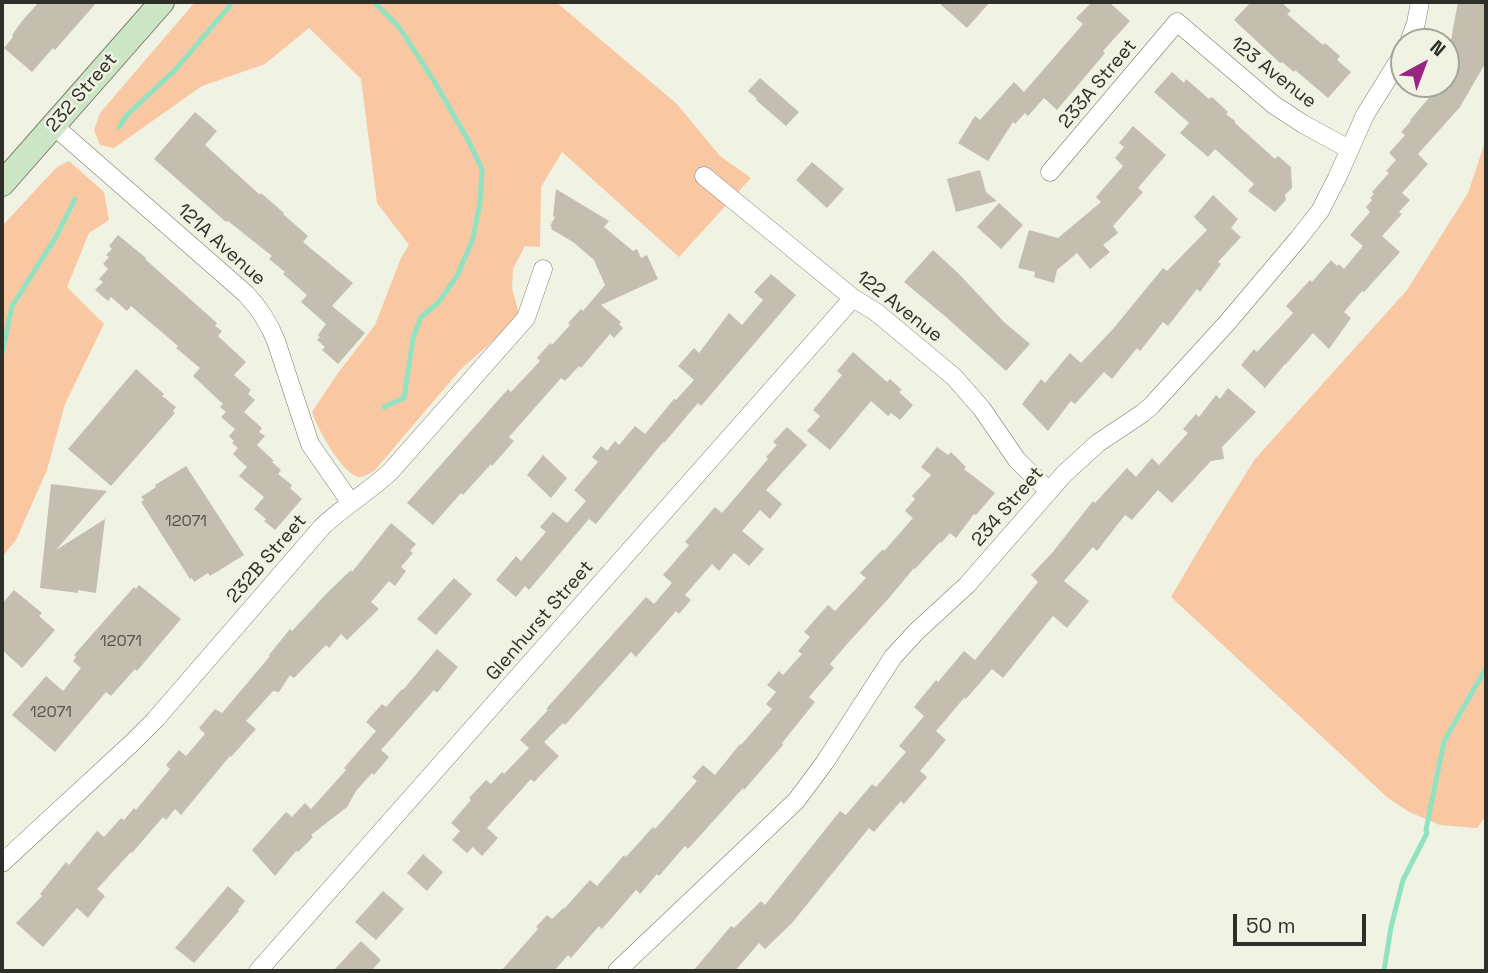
<!DOCTYPE html>
<style>
body{margin:0}
#map{position:relative;width:1488px;height:973px;overflow:hidden;background:#f0f2e3;font-family:"Space Grotesk",sans-serif}
canvas{display:block}
.frame{position:absolute;inset:0;border:4px solid #2f2f29;pointer-events:none}
.north{position:absolute;left:1390px;top:28px;width:70px;height:70px;box-sizing:border-box;background:#f0f2e3;border:2px solid #a3a499;border-radius:50%;rotate:41deg;font-size:19px;font-weight:700;line-height:28px;text-align:center;color:#2f2f29}
.north::after{content:'';display:block;margin:auto;width:24px;height:32px;background:#992582;clip-path:polygon(50% 0,100% 100%,50% 72%,0 100%)}
.scale{position:absolute;left:1233px;top:914px;width:133px;height:32px;box-sizing:border-box;border:4px solid #2f2f29;border-top:0;padding-left:9px;font-size:21px;line-height:24px;white-space:nowrap;color:#2f2f29;-webkit-text-stroke:5px #f0f2e3;paint-order:stroke}
</style>
<div id="map">
<canvas width="1488" height="973"></canvas>
<div class="frame"></div>
<div class="north">N</div>
<div class="scale">50 m</div>
</div>
<script>
const context = document.querySelector('canvas').getContext('2d');
context.lineJoin = 'round';
function fillPath(path, color) { context.fillStyle = color; context.fill(path, 'evenodd'); }
function stroke(path, color, width, dash) { context.strokeStyle = color; context.lineWidth = width; context.lineCap = dash ? 'butt' : 'round'; context.setLineDash(dash || []); context.stroke(path); }
function write(font, color, halo, rows, align = 'center') {
  context.font = font + ' "Space Grotesk",sans-serif'; context.lineWidth = 5; context.setLineDash([]); context.textBaseline = 'middle'; context.strokeStyle = halo; context.fillStyle = color; for (const [text, x, y, turn = 0] of rows) {
    context.save(); context.translate(x, y); context.rotate((+turn || 0) * Math.PI / 180); context.textAlign = isNaN(turn) ? turn : align; if (halo) context.strokeText(text, 0, 0); context.fillText(text, 0, 0); context.restore();
  }
}
fillPath(new Path2D(`
 M195,2H556L677,104L720,156L751,178L679,257L562,152L541,187L540,247L525,246L513,269L512,288L520,317L460,370L375,470C370,473 365,477 359,477C342,475 317,427 312,412L338,373L375,325L401,258L409,245L377,203L361,79L309,28L265,64L202,86L114,148L100,145L94,130L100,113Z
 M1486,139V816L1477,828L1440,825L1409,812L1388,798L1171,597L1208,534L1255,459L1407,290L1468,193Z
 M69,161L104,192L109,220L89,233L67,287L104,324L65,404L47,470L16,540L2,557V226L57,167Z`), '#f9c8a3');
stroke(new Path2D(`
 M374,2L399,27L434,81L468,140L482,169L480,202L473,239L457,276L438,303L421,317L413,338L404,398L384,407
 M119,127L127,115L175,70L228,8L232,2
 M2,353L12,306L56,237L75,199
 M1384,971L1391,927L1403,880L1427,833L1426,830L1444,741L1486,668`), '#90e2c1', 5);
fillPath(new Path2D(`
 M39,2H97L55,50L53,48L32,72L4,48L13,37L12,35L22,21Z
 M938,2H990L967,28Z
 M1092,2H1109L1130,21L1103,51L1105,53L1057,110L1044,98L1028,116L1025,113L1015,124L1013,122L988,161L958,143L975,116L980,120L1014,82L1024,92L1083,24L1076,18Z
 M1251,2H1281L1291,11L1287,14L1323,45L1325,43L1340,56L1337,60L1351,72L1328,98L1295,70L1294,72L1282,62L1280,63L1234,20Z
 M1458,2H1486V62L1460,107L1418,154L1428,164L1402,193L1410,200L1399,212L1402,214L1382,236L1400,252L1364,292L1362,291L1344,312L1351,318L1329,349L1313,333L1285,365V364L1265,388L1241,365L1254,349L1257,352L1293,313L1286,306L1310,280L1312,282L1331,260L1337,266L1339,264L1344,269L1363,246L1350,235L1370,212L1366,207L1372,200L1370,198L1374,194L1372,192L1389,173L1386,171L1396,160L1389,153L1405,135L1401,132L1411,121L1410,120L1441,84H1446V67Z
 M1172,72L1184,83L1186,79L1209,99L1212,97L1228,112L1226,114L1235,121V123L1275,159L1278,156L1291,167L1292,188L1285,195L1286,200L1275,212L1248,191L1254,184L1215,149L1208,157L1180,133L1189,123L1154,92Z
 M760,78L799,112L786,126L756,100L757,99L748,91Z
 M195,112L217,131L205,145L260,195L261,193L284,213L283,214L308,236L303,242L353,283L332,306L365,333L338,364L322,350L325,347L317,340L320,337L318,335L326,324L301,302L307,295L283,274L285,272L269,259L272,256L228,221L226,222L154,159Z
 M1133,126L1166,155L1138,188L1143,192L1113,226L1118,233L1103,245L1110,252L1090,269L1077,253L1057,270L1054,283L1034,277L1035,272L1018,268L1029,230L1058,238L1101,202L1096,197L1123,166L1115,158L1124,147L1119,143Z
 M812,162L844,189L827,208L796,180Z
 M980,170L986,192L997,201L956,212L947,179Z
 M556,189L609,221L604,227L633,251L637,249L641,258L647,255L658,279L601,305L621,322L619,324L623,328L614,338L610,334L581,368L579,366L565,381L561,378L509,437L514,441L492,466L491,464L463,495L461,493L433,525L407,503L508,389L511,392L540,361L537,358L550,343L552,345L570,325L568,323L581,309L583,311L605,285L594,260L573,242L551,229L552,227L550,226L555,217L553,216Z
 M1213,195L1238,219L1231,228L1241,237L1218,262L1221,264L1200,292L1197,289L1168,326L1163,322L1140,351L1137,348L1112,379L1104,372L1075,404L1071,401L1048,431L1022,404L1041,379L1045,383L1070,353L1081,363L1113,329L1163,268L1167,271L1207,230L1194,217Z
 M999,203L1023,225L1001,249L977,227Z
 M118,235L146,258L145,259L217,323L215,326L222,331L218,336L246,362L234,375L251,390L248,394L255,400L244,412L262,428L259,432L265,436L257,445L274,461L272,462L281,470L278,474L292,485L290,488L302,499L275,530L264,521L266,519L254,509L264,497L239,476L247,467L233,454L238,448L232,443L234,441L229,436L235,429L221,417L226,412L220,407L223,404L193,376L200,368L176,348L178,346L131,306L127,311L111,297L108,301L95,290L103,282L99,279L108,269L103,264L109,257L106,255L112,249L109,246Z
 M933,250L959,274L1004,322L1030,344L1006,371L946,317L904,282Z
 M771,274L796,295L701,406L698,403L664,443L663,442L596,524L589,519L529,590L525,586L516,597L496,580L516,556L521,561L546,532L540,527L553,512L567,523L586,501L574,490L598,462L592,457L601,446L607,451L615,441L619,445L635,426L645,434L674,399L676,400L694,380L678,366L694,348L699,353L729,313L742,325L763,300L754,292Z
 M853,352L887,382L890,379L902,390L899,392L913,405L900,420L891,413L888,416L871,401L830,450L807,431L820,416L813,410L842,375L837,371Z
 M136,369L164,394L162,396L176,407L173,411L175,413L111,486L68,449Z
 M1228,388L1256,412L1222,447L1224,459L1211,461L1172,503L1158,490L1132,520L1125,515L1097,551L1093,547L1064,581L1089,601L1067,628L1053,616L1003,678L992,669L966,699L964,698L936,731L946,740L920,771L927,777L904,804L901,801L874,832L869,828L792,923L765,949L759,943L735,971H693L731,926L734,928L761,901L765,905L840,811L846,815L872,784L876,787L906,752L899,746L924,716L914,707L936,680L938,682L964,651L975,660L1038,582L1031,575L1052,553L1093,501L1095,503L1127,468L1136,477L1152,458L1159,465L1188,433L1183,429L1196,414L1199,417L1216,395L1220,399Z
 M787,427L807,445L766,490L782,504L770,519L760,510L742,531L764,549L749,566L734,553L719,571L712,564L685,595L691,600L679,614L676,611L636,657L631,652L565,725L563,723L544,742L559,756L534,782L531,779L487,828L498,838L482,856L473,847L467,853L452,840L460,831L451,823L471,800L469,798L486,780L491,784L502,772L504,774L529,748L520,740L548,710L546,709L646,597L654,604L672,583L663,575L689,545L685,542L715,507L722,513L768,459L766,457L777,445L773,442Z
 M937,447L948,455L951,452L966,467L964,469L995,493L976,515L974,514L956,538L950,533L941,543L940,542L915,569L914,568L889,598L847,644L830,664L834,668L809,697L815,702L782,743L783,745L744,790L743,788L688,849L685,846L659,876L657,874L640,894L636,890L602,929L599,926L571,958L568,955L554,971H501L538,929L536,927L547,915L552,919L563,908L564,909L590,880L597,886L624,855L626,857L653,827L655,829L697,781L692,777L703,765L715,775L740,744L741,745L772,709L766,704L776,692L767,685L779,671L783,675L802,654L798,651L810,637L804,632L828,605L835,611L866,578L860,573L883,549L884,551L913,518L905,511L915,499L912,496L931,475L921,467Z
 M543,455L567,478L551,498L527,475Z
 M186,466L244,555L210,576L208,573L194,582L192,578L190,579L141,502L144,500L141,497L156,487L155,485Z
 M51,484L107,491L56,550L105,519L96,593L78,590V593L40,588Z
 M391,523L416,544L410,551L413,553L401,567L406,571L395,586L389,581L371,602L379,609L347,640L341,634L329,648L326,645L294,678L290,675L279,692L273,691L246,721L256,729L231,757L230,756L181,815L175,809L166,820L163,817L132,853L131,852L97,889L105,896L88,918L77,908L43,947L16,923L42,896L40,894L66,862L69,865L97,831L104,837L121,818L124,820L134,808L136,810L170,769L166,765L179,750L186,756L205,734L199,728L215,709L222,713L270,656L269,655L290,629L292,631L328,592L351,570L352,572Z
 M454,578L472,594L436,635L417,619Z
 M139,585L181,619L137,671L135,669L111,696L106,692L55,752L12,715L46,676L63,691L81,668L73,661L76,657L74,655L134,587L136,589Z
 M14,590L42,613L39,616L55,630L22,668L2,650V604Z
 M437,649L458,667L437,693L434,690L381,750L389,757L374,775L372,773L356,791L347,807L311,835L313,837L298,852L296,851L275,876L252,850L286,812L292,817L305,803L311,809L346,770L344,768L376,731L366,722L382,704L386,707L402,689L403,690Z
 M423,854L443,872L427,891L407,873Z
 M228,886L245,901L238,910L239,911L194,963L175,948Z
 M383,891L404,909L376,940L355,922Z
 M361,941L381,960L371,971H333Z`), '#c4beaf');
const minor = new Path2D(`
 M1409,42L1416,23L1420,2
 M54,126L246,294C260,309 269,323 276,341L310,444L351,503
 M1050,172L1177,22L1274,105L1303,124L1349,149
 M704,176L853,298L876,312L954,377L982,409L1017,460L1049,491
 M2,863L133,742L155,720L322,527C343,507 368,492 390,472L526,318L543,269
 M258,971L853,298
 M617,971L796,801L825,762L893,657L917,631L967,585L1064,474L1098,443L1143,413L1152,405L1227,323L1298,239L1320,211L1337,178L1365,115L1404,52`);
const secondary = new Path2D(`
 M2,184L162,2`);
stroke(minor, '#7a7b6d', 19);
stroke(secondary, '#7a7b6d', 26);
stroke(minor, '#fff', 18);
stroke(secondary, '#cce6c5', 24);
write('16px', '#54534a', null, [
 ["12071",186,522],
 ["12071",121,642],
 ["12071",51,713]
]);
write('19px', '#2f2f29', '#f0f2e3', [
 ["123 Avenue",1273,73,38],
 ["233A Street",1098,84,-50],
 ["232 Street",82,93,-49],
 ["121A Avenue",221,245,42],
 ["122 Avenue",899,307,38],
 ["234 Street",1008,507,-49],
 ["232B Street",267,559,-49],
 ["Glenhurst Street",540,621,-49]
]);
</script>
